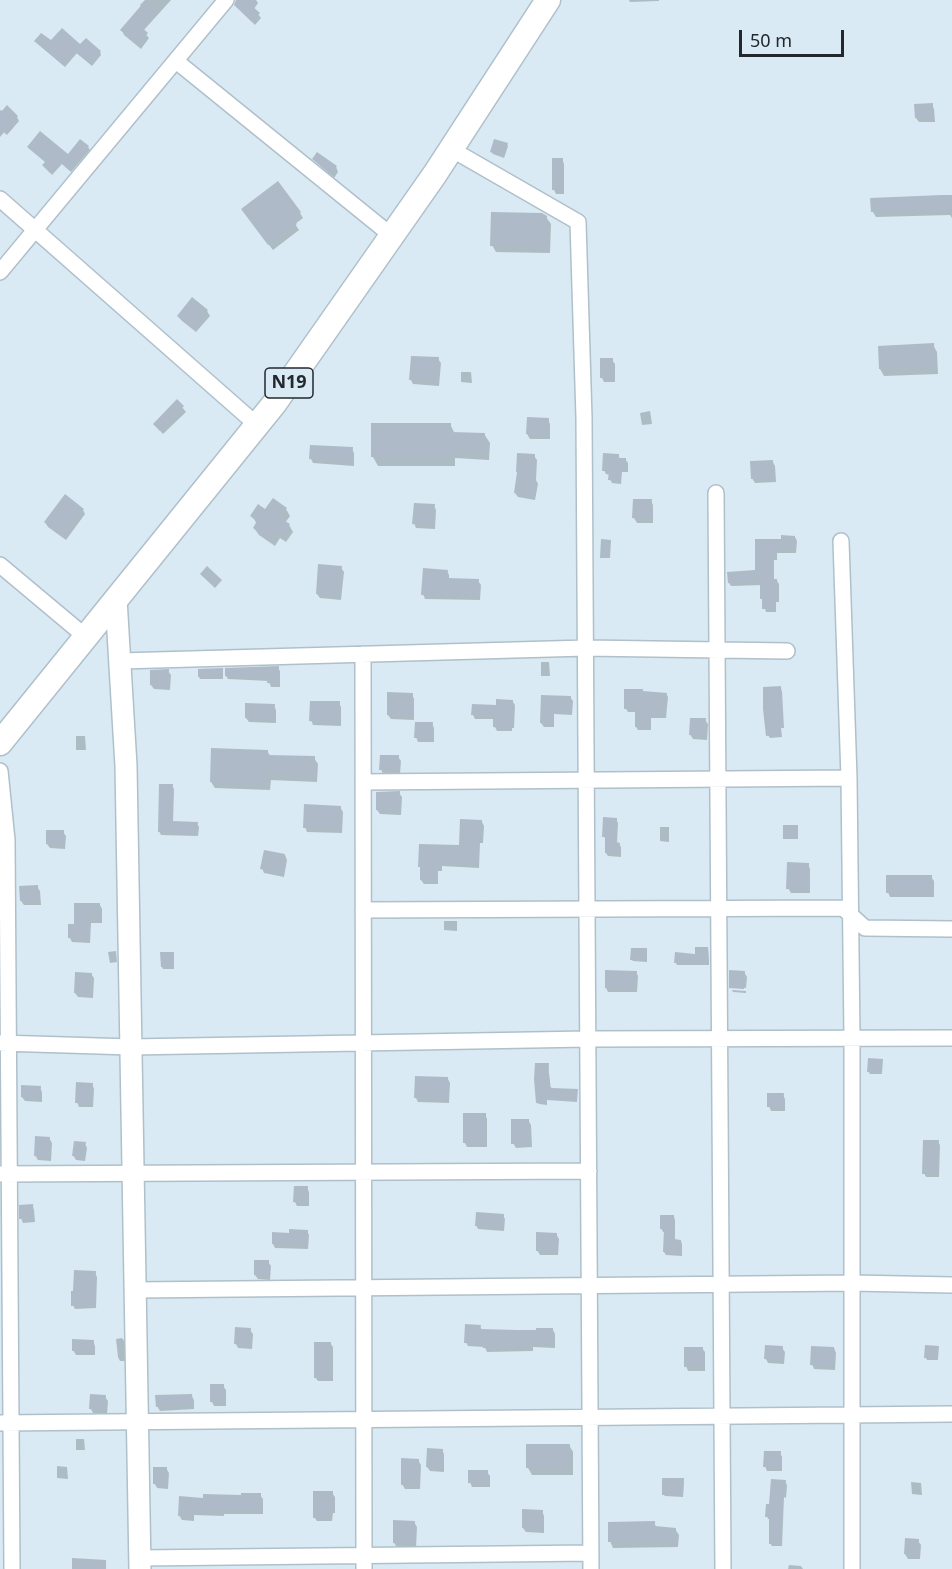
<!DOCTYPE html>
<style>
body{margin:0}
#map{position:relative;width:952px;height:1569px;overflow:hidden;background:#d9eaf4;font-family:"Noto Sans",sans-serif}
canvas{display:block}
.scale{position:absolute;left:739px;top:30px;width:105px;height:27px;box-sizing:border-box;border:3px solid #22282c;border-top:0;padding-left:8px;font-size:18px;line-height:21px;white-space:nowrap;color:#22282c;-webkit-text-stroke:4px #d9eaf4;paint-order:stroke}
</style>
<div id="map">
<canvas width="952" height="1569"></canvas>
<div class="scale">50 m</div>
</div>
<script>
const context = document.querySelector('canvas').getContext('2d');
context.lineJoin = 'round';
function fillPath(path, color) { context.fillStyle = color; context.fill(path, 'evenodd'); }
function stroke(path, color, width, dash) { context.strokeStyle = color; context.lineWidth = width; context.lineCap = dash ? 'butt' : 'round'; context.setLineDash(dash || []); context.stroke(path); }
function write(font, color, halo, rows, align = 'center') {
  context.font = font + ' "Noto Sans",sans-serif'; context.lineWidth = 4.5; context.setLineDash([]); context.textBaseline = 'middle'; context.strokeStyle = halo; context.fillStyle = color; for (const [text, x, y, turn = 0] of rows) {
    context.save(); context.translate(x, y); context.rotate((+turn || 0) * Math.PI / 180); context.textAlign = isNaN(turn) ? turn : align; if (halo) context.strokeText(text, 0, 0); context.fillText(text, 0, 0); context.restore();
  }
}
fillPath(new Path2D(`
 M145,0H171L143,31L149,38L141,49L124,35L122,30L141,7L140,5Z
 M240,0H256L258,3L254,9L261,18L255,25L239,9Z
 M629,0H659V1L630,2Z
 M51,42L80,46L100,52L101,55L92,66L77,53L65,67L38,44Z
 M932,105L934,109L935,122H919L916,118Z
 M0,110L17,117L19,121L7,135L0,129Z
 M507,145L508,146L504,158L493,154L492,152Z
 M88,147L90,150L71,172L62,164L52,175L46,168Z
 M314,159L336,167L338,172L334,178L317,163Z
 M562,159L564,164V194H556L554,190Z
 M952,196V218L950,215L876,217L873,212Z
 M300,213L303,218L295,224L299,230L273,250L246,215Z
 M546,217L551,224L550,253L496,252L492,245Z
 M192,299L207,311L210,316L196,332L181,320L178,316Z
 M933,345L937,352L938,374L884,376L880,369Z
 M438,359L441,363L439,386L413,384L411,380Z
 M612,360L615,364V382H604L602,378Z
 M461,372H471L472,383L461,382Z
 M177,401L186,412L163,434L154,424Z
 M650,411L652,424L642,425L640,413Z
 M528,419L548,420L550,424V439H530L527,434Z
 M450,424L455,434H484L490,443L489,460L455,458V466H378L373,457Z
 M352,449L354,453V466L313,463L311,459Z
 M618,455L620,459H625L628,463V472H622L621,484L612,483L610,479V475L606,474L604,470Z
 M534,456L537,460L536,480L538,484L535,500L518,497L515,493Z
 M772,461L775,466L776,482L755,483L752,478Z
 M651,501L653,505V523H637L634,518Z
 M434,506L436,510L435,529L416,528L414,523Z
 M286,509L290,516L285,523L289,525L293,532L286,542L280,538L275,546L259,535L254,528L257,524L252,516L266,511Z
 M83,510L85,514L66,540L48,527L45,522Z
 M795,537L797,541L796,553H777V560H774V581H777L779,584V602H776V612H766L762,599V585L731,586L729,583L757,571L783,540Z
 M341,568L344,572L341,600L320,598L317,594Z
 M447,571L449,575V580L478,581L481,585L480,600L425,599L423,594Z
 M541,662H549L550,676H541Z
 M278,668L280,671V687H271L269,681L228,679L226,676Z
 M222,669L223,679H200L199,677Z
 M168,671L171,675L170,690L154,689L151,685Z
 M780,688L782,691L784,728H781L782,737L770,738L768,735Z
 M644,693L666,694L668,697L666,718H651V730H638L636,727V712H628L626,709Z
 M412,694L414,699V720L391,719L388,715Z
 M543,697H570L573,701L572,715L554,714V727H544L541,723Z
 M513,702L515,705L514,728H512V731H497L495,727V719H475L473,715Z
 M339,703L341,707V726L313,725L311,720Z
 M274,706L276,710V723L249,722L246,718Z
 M705,720L708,724L707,740L693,739L690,734Z
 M432,724L434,728V742H418L416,737Z
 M76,736H85L86,750H76Z
 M267,751L271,757L314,758L318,764L317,782L271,780L270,790L215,788L211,782Z
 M398,757L401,761L400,774H383L381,769Z
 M172,786L174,789L173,823L197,824L199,827L198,836L161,835L159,831Z
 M399,793L402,797L401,815L380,814L377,810Z
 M340,807L343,812L342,833L307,832L305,827Z
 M616,819L618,823L617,844H619L621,847V857L608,856L606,853V840L604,836Z
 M482,822L484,826L483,843H480L479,868L442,866V871H438V884H424L421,880V870L420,866L460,847Z
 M660,827H669V842L660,841Z
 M63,832L66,836L65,849L50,848L47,844Z
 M285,855L287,860L284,877L264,873L262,868Z
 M808,864L810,869V893H791L788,888Z
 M931,877L934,881V897H890L888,892Z
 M37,887L40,891L41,905H24L21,901Z
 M100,905L102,909V923H91L90,943L72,942L70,938L76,926Z
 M444,921H457V931L444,930Z
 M708,949L709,965H677L676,963L677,954L697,955Z
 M646,950L647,962L633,961L632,960Z
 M116,951L117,962L110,963L108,952Z
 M173,954L174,969H163L162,967Z
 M636,972L638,976L637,992H608L606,988Z
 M744,972L747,977L746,988L731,987Z
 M91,974L94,978L93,998L78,997L75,993Z
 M732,990L746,991V993L733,992Z
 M882,1061V1074H870L869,1072Z
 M548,1065L551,1090L577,1091V1102L547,1100V1105L539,1104L538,1103Z
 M448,1079L450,1083L449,1103L418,1102L416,1098Z
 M92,1084L94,1089L93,1107H79L77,1102Z
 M40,1088L42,1092V1102L25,1101L22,1097Z
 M783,1095L785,1099V1111H771L769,1106Z
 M485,1114L487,1119V1147H467L465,1143Z
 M528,1120L531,1125L532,1147L516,1148L513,1143Z
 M49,1138L52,1143L51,1161L38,1160L35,1155Z
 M938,1142L940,1145L939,1177H926L924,1173Z
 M85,1144L87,1148L85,1161L76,1160L73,1155Z
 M307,1188L309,1192V1206H297L295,1202Z
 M32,1206L34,1210L35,1222L23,1223L21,1218Z
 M503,1216L505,1219L504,1231L478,1229L476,1225Z
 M674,1217L675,1220V1241H681L682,1244V1256L666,1255L664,1252L665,1232H663L661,1228Z
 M307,1231L309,1235L308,1249L275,1248L273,1244L291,1234Z
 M556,1234L559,1239L558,1255H540L537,1250Z
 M268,1262L271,1266L270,1280L258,1279L255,1275Z
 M95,1273L97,1277L96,1308L75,1309L73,1305L74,1292Z
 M480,1326L482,1330L517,1331L553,1330L555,1334V1348L533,1347V1351L487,1352L485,1347L468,1346L466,1342Z
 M250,1330L253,1334L252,1349L238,1348L236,1344Z
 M122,1338L125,1342V1361H120L118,1357L116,1339Z
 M93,1341L95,1346V1355H76L73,1350Z
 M330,1343L333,1347V1381H318L315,1377Z
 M702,1348L705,1352V1371H688L686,1366Z
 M782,1348L785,1352L784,1364L768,1363L766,1359Z
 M834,1348L836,1353L835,1370L814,1369L812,1364Z
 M938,1348V1360H927L926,1358Z
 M223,1386L226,1390V1406H214L212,1402Z
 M191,1395L194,1400V1409L160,1411L157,1406Z
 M105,1397L108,1401L107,1414L93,1413L91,1409Z
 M76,1439H84L85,1450H76Z
 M569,1445L573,1452V1475H532L528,1468Z
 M442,1450L444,1454V1472L430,1471L427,1467Z
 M780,1453L782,1457V1471H767L765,1466Z
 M418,1460L421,1465L420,1489H405L402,1484Z
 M57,1466L67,1467L68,1479L57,1478Z
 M166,1468L169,1473L168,1489L157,1488L155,1484Z
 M487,1472L490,1476V1487H472L470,1482Z
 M684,1481L683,1497L665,1496L664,1495Z
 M785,1482L787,1485L786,1498L784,1497L782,1546H772L770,1543L771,1519H768L767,1516L770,1506Z
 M911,1482L921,1483L922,1495L912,1494Z
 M332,1493L335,1497V1513H333L332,1521H317L314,1517Z
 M260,1495L263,1499V1514H224V1516L194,1515V1521L182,1520L179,1515L204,1500Z
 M542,1511L544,1516V1533L526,1532L523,1528Z
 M414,1522L417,1527L416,1548L397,1547L394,1543Z
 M654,1523L657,1528L675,1529L679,1535L678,1547L613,1548L610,1541Z
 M906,1540L918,1541L921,1545L920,1559H908L905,1554Z
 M789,1565L801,1566L803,1569H788Z`), '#0003');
fillPath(new Path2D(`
 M236,0H256L252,6L260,13L252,22L234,5Z
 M145,1L156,10L141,27L148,33L138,45L120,30Z
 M62,28L80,44L86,38L101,51L90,64L75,52L63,65L34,41L41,33L51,40Z
 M933,103V117L915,118L914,104Z
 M7,105L18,116L0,137V113Z
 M40,131L68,154L80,139L89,146L69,170L60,162L50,173L42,165L45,162L27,147Z
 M494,139L508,143L504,157L490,152Z
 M317,152L337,166L331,174L312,159Z
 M552,158H563V190H552Z
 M278,181L301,212L293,218L297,224L268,245L241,209Z
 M942,195H952V210L871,212L870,198Z
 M491,212L542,213L547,216V247L490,246Z
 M192,297L208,310L193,329L177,316Z
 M934,343L935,367L879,369L878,346Z
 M411,356L439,357L437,382L409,380Z
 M600,358H613V378H600Z
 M177,399L184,406L160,431L153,424Z
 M527,417L549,418L548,435L526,434Z
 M371,423H451V432L485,433V451L451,450V457H371Z
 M310,445L353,447L352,462L309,459Z
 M517,453L535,454L534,478H536L533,496L514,493L517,472H516Z
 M603,453L619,454V458H626V469H621L620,481L608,480L609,471H602Z
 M773,460L774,478L751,479L750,461Z
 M65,494L84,509L63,537L44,522Z
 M273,498L287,508L280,518L290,524L282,536L276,532L270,540L253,528L257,521L250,516L258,504L265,509Z
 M633,499H652L651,519L632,518Z
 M414,503L435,504L433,526L412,524Z
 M781,535L795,536V550H775V556H773V579H777V599H775V609H762V599H760V581L728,583L727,572L755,570V539H781Z
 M601,539L611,540L610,558H600Z
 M318,564L342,566L340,596L316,594Z
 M207,566L222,580L215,588L200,574Z
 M423,568L448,570L447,578L479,579L478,596L421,595Z
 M279,666L278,684L267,683L268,677L225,676V668Z
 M223,668V678L198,677V669Z
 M169,669L168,686L150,685V670Z
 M781,686L783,725L780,726L781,734L766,736L763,709V687Z
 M624,689H643V691L667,693L665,716L650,715V727H635V709H624Z
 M387,692L413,693L412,716L387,715Z
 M541,695L571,696V711H553L552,724L540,723Z
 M496,699L513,700V724H511V728L493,727V716L471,715L472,704L496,705Z
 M310,701H340L339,722L309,721Z
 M245,703L275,704L274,719L245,718Z
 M690,718H706L705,736L689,735Z
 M415,722H433L432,738H414Z
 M211,748L268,750V755L315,756V776L268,774L267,784L210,782Z
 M380,755H399V770H379Z
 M159,784H173L172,821L198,822L197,833L158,832Z
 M400,791L399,811L376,810V792Z
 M304,804L341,806L340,829L303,828Z
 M603,817L617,818L616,842L620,843L619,854L605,853V837H602Z
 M460,819L482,820V839H479L478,864L441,863L440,868H437L436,881L420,880V867H418L419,844L459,845Z
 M783,825H798V839H783Z
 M46,830H64V845L46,844Z
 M264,850L285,854L282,873L260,869Z
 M787,862L809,863L808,889H786Z
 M886,875H932V893H886Z
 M38,885L39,900L20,901L19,886Z
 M74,903H100V919H89V939L68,938V924H74Z
 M695,947H708L709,963H674L675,952L695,954Z
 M631,948H647V961L630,960Z
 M160,952H174V967H161Z
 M605,970L637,971L635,989L605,988Z
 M729,970L745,971L744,989L729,988Z
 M75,972L92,973L91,994L74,993Z
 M868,1058L883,1059L882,1073L867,1072Z
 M535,1063H549L548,1079H550V1087L552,1088L578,1089L577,1101L547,1099V1104L536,1103L534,1079Z
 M415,1076L448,1077V1099L414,1098Z
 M76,1082L93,1083L92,1103H75Z
 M21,1085L41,1086L40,1098L21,1097Z
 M767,1093H784L783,1107H767Z
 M463,1113H486V1143H463Z
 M511,1119H529L530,1143L511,1144Z
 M35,1136L50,1137L49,1157L34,1156Z
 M923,1140H939L937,1174H922Z
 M74,1141L86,1142L83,1157L72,1156Z
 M294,1186H308L307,1203L293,1202Z
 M33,1204L34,1218L19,1219V1205Z
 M476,1212L504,1214L503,1227L475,1226Z
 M660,1215H674V1239L681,1240V1253L663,1252L664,1229H660Z
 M289,1229L308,1230L307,1246L272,1244V1232L289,1233Z
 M536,1232L557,1233V1251H536Z
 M254,1260H269V1276L254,1275Z
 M74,1270L96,1271L94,1305L71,1306V1291H73Z
 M465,1324L481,1325L480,1329L517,1330H536V1328H553V1344H532V1347H496V1349L483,1348V1343H464Z
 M235,1327L251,1328L250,1345L234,1344Z
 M72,1339L94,1340L93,1351H72Z
 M314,1342H331L332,1378H314Z
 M765,1345L783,1346L782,1360L764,1359Z
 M925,1345L939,1346L938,1359L924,1358Z
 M811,1346L834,1347V1366L810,1365Z
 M684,1347H703V1366L684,1367Z
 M210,1384H224V1402H210Z
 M90,1394L106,1395L105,1410L89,1409Z
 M192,1394L193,1405L156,1407L155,1395Z
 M526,1444H570V1468H526Z
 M427,1448L443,1449L442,1468L426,1467Z
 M764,1451H781L780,1467H763Z
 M401,1458L419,1459L418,1485H401Z
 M153,1467H167V1485L153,1484Z
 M468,1470H488V1483H468Z
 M662,1478H684L683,1495H662Z
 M771,1479L786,1480L785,1495H783L781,1544H769V1517H765L766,1504H769Z
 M313,1491H333V1510H331V1517L313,1518Z
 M241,1493H261V1510H222V1512L193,1511L192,1517L178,1516L179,1496L203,1498V1494L241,1495Z
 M522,1509L543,1510L542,1529L522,1528Z
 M393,1520L415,1521L414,1544L393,1543Z
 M655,1521V1526L676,1528L675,1541L608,1542V1522Z
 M905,1538L919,1539L918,1555L904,1554Z
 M72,1558L106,1560V1569H72Z`), '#afbac8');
const street = new Path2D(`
 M176,61L392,236
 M451,149L578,222L584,418L591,1569
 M0,199L257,425
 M0,272L226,0
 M716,493L723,1569
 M841,541L849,778L852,1038V1569
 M0,565L86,637
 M363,654L364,1569
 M120,661L586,648L787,651
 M0,771L7,840L12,1569
 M363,782L849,778
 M363,910L843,908L865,928L952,929
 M0,1043L131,1047L588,1039L952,1038
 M0,1174L589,1171
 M135,1290L852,1283L952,1285
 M0,1423L952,1414
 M140,1558L591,1553`);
const secondary = new Path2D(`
 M116,599L126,766L140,1569`);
const primary = new Path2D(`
 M0,743L274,404L435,174L548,0`);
stroke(street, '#afc0ca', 18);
stroke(secondary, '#afc0ca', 24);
stroke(primary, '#afc0ca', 27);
stroke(street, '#fff', 15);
stroke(secondary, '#fff', 21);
stroke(primary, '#fff', 24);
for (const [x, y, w] of [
 [289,383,48]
]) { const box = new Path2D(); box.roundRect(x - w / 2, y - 15, w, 30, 4.5); context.fillStyle = '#d9eaf4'; context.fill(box); stroke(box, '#22282c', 1.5); }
write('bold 18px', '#22282c', null, [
 ["N19",289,383]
]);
</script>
